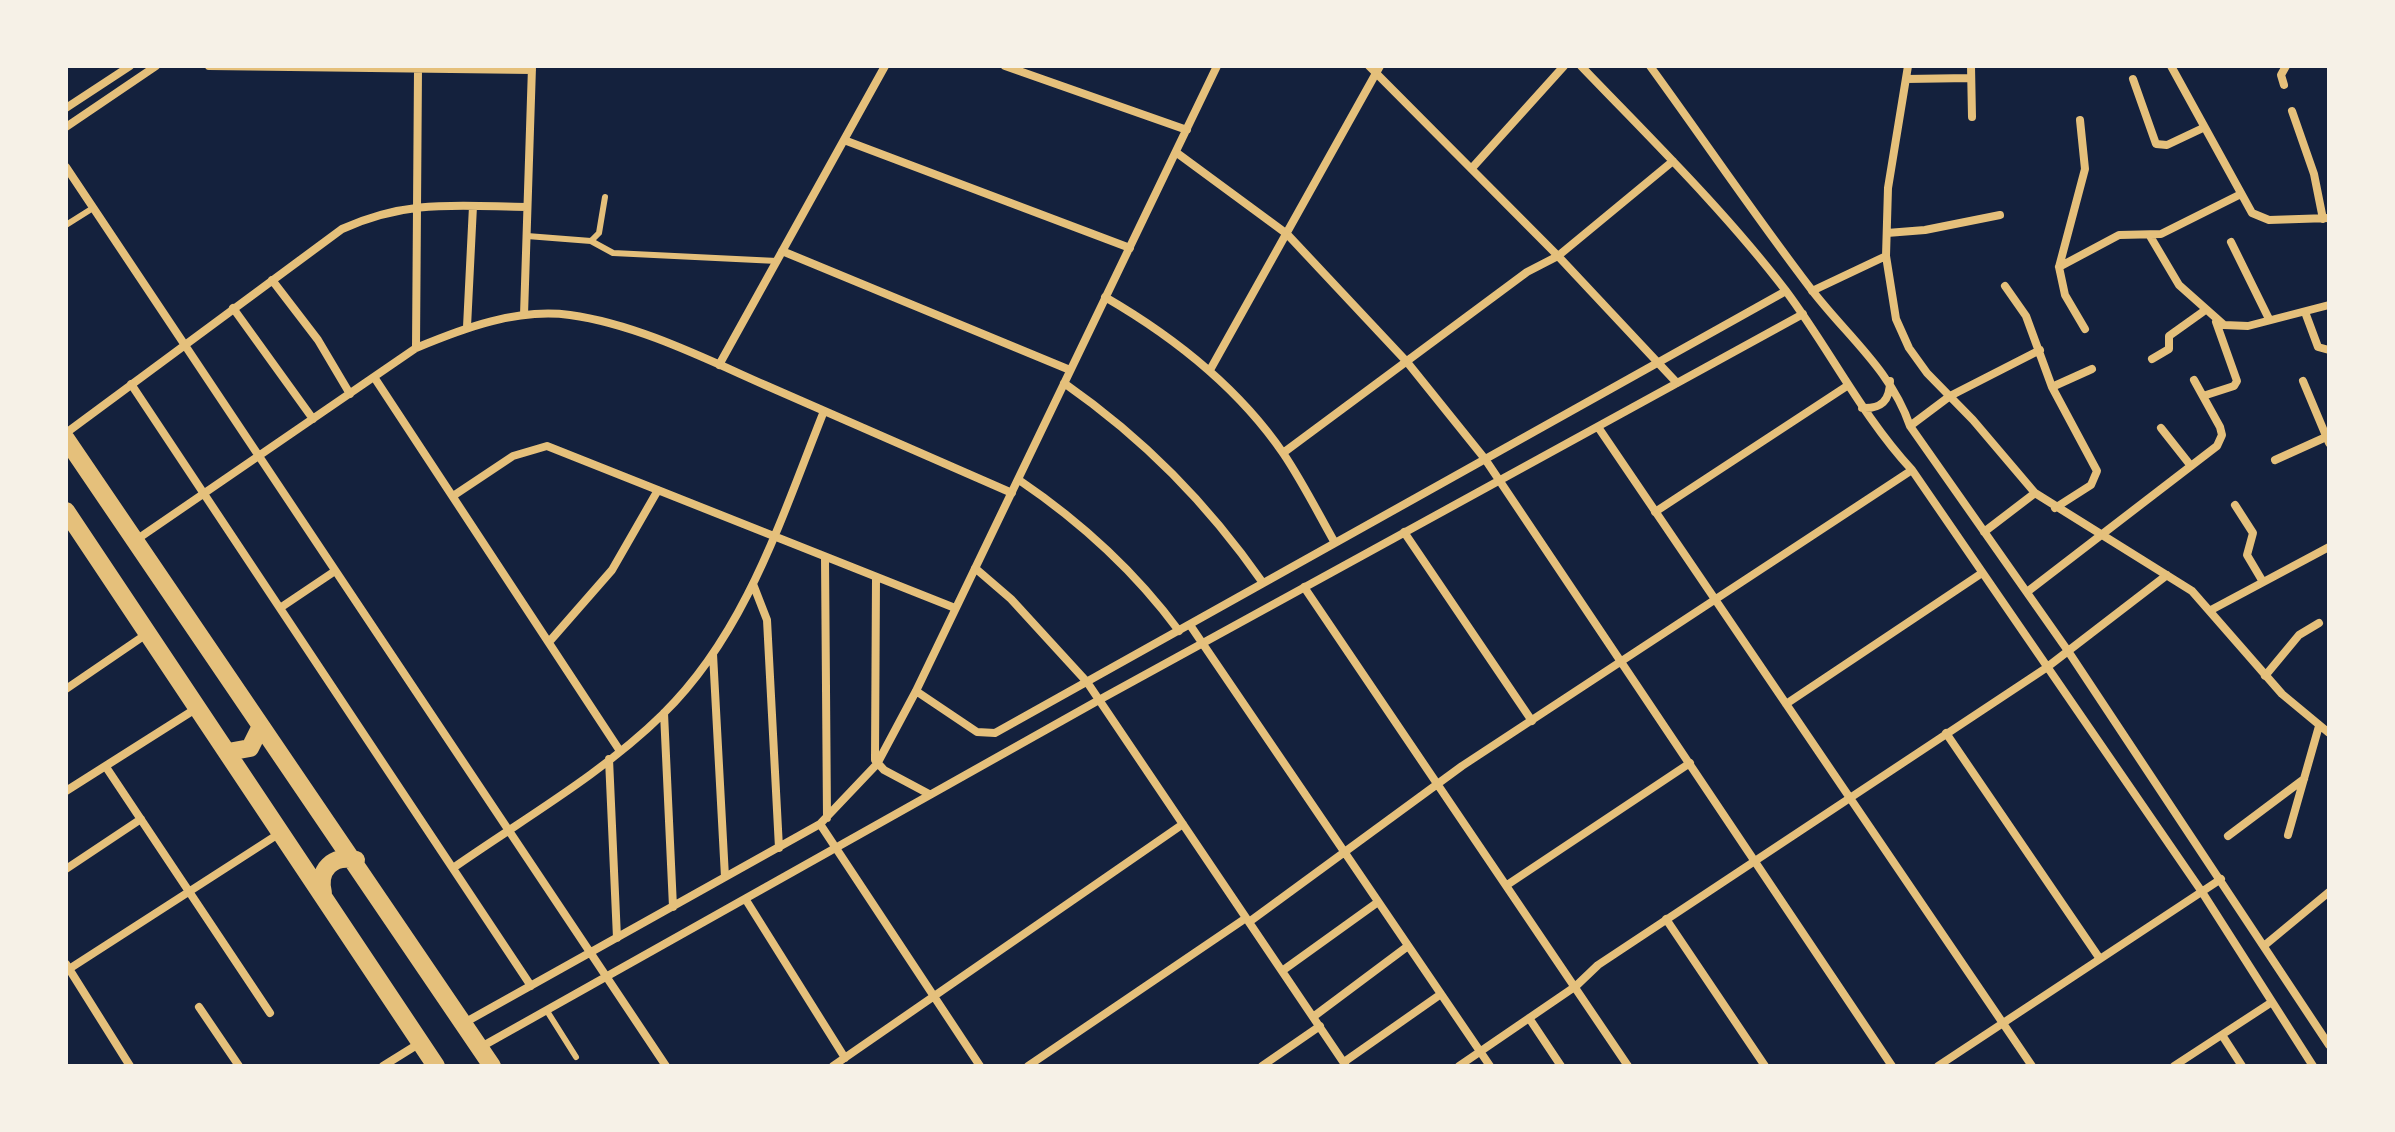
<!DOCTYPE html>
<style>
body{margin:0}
#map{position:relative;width:2395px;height:1132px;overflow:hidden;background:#14213d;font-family:Montserrat,sans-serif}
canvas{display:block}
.frame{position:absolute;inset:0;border:68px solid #f6f1e7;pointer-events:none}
</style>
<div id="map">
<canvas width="2395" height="1132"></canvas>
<div class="frame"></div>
</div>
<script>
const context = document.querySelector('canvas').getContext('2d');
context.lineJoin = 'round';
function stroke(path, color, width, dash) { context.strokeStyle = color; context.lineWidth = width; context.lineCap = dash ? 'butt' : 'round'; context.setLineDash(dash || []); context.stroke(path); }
stroke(new Path2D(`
 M66,225L93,208
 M527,236L591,241L599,233L605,197
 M591,241L613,253L777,261
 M547,1011L576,1057`), '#e5c07b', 6);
stroke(new Path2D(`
 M209,66L532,70
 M1005,66L1187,130
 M1369,66L1558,256L1677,383
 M1581,66C1651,139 1724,210 1786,291C1830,350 1862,416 1912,470L2202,892L2313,1066
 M1650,66C1704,140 1755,216 1811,289C1846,335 1891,370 1910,426L2068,651L2329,1045
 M1908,66L1888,188L1886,256L1896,319L1909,348L1927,373L1973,420L2035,493L2192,591L2282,694L2329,733
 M1971,66L1972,117
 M2171,66L2252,213L2269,220L2329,218
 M1906,79L1970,78
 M2133,79L2156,144L2167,145L2203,128
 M2284,85L2281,75L2286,66
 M66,108L130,66
 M2292,111L2314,174L2323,219
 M2080,120L2085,169L2059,267L2065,295L2085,329
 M66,127L156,66
 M844,140L1130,248
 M1177,153L1287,234L1407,362L1485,459L1892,1066
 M66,167L666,1066
 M1472,168L1564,66
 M1887,233L1925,230L2000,215
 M2150,236L2179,285L2224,325L2248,326L2329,305
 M2231,242L2269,319
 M782,251L1070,370
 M2059,267L2119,235L2161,234L2241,194
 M272,280L318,340L350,394
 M2005,286L2026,316L2052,387L2097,471L2091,485L2055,508
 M1812,291L1886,256
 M1105,297C1174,337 1237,386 1283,453C1302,481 1318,513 1335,543
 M233,308L313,419
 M2305,312L2318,347L2329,350
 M524,315L532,67
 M467,327L473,206
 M416,348L418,69
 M2152,359L2169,349V336L2204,311
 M719,365L885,66
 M1210,370L1380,66
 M374,377L620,751
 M2303,381L2329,443
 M1064,383C1144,439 1207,503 1263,583
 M131,384L531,986
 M2052,387L2092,369
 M2203,396L2234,386L2237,381L2216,322
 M1862,408C1881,409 1890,401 1890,381
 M1910,426L1950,396L2040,350
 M1598,427L2032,1066
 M2161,428L2191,466
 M66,433L342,229C408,199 457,206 527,207
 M1283,453L1527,272L1558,256L1673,161
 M2275,460L2326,437
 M1019,480C1081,522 1134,570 1179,631
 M453,496L513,456L547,446L955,608
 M2235,505L2253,533L2247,555L2263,582
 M1655,512L1847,386
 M1404,532L1532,721
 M1984,532L2035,493
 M136,540L416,348C464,328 517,308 570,315C636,324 704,358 765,385C847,421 929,457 1012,493
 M825,558L827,818
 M975,568L1011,599L1087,682L1346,1066
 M876,577L875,760L884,770L929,794
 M753,584L767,620L779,848
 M1304,587L1628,1066
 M2027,592L2217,446L2222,435L2220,427L2194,380
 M280,608L335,571
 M2211,610L2329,547
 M1190,625L1490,1066
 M549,642L612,570L658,490
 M713,654L725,877
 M2265,676L2299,635L2319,623
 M66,689L148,633
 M916,691L977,732L995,733L1786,291
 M1786,704L1982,573
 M664,713L673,907
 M1946,733L2100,959
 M609,759L617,938
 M106,767L270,1013
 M66,791L197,708
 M820,824L980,1066
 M2288,835L2319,726
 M2228,836L2304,779
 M453,868C523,819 602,774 663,714C746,633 782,516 824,411
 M66,869L141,819
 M1507,885L1690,763
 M746,900L845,1058
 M1666,919L1765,1066
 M1249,922L1462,766L1912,470
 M2265,945L2329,892
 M66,964L130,1066
 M69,969L280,833
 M1282,971L1378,902
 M199,1007L239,1066
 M1313,1017L1408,946
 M1529,1018L1561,1066
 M464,1023L820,824L877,764L916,691L1217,66
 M2222,1035L2242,1066
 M481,1047L1099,700L1803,314
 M1344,1062L1441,994
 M383,1066L420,1043
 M833,1066L1183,824
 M1028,1066L1246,918
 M1262,1066L1320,1026
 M1459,1066L1576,986L1598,965L2046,668L2167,575
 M1938,1066L2221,879
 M2174,1066L2272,1002`), '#e5c07b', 8);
stroke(new Path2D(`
 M66,439L492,1066
 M66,511L436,1066
 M228,752L250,748L261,726
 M323,893C317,870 333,854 356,860`), '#e5c07b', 18);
</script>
